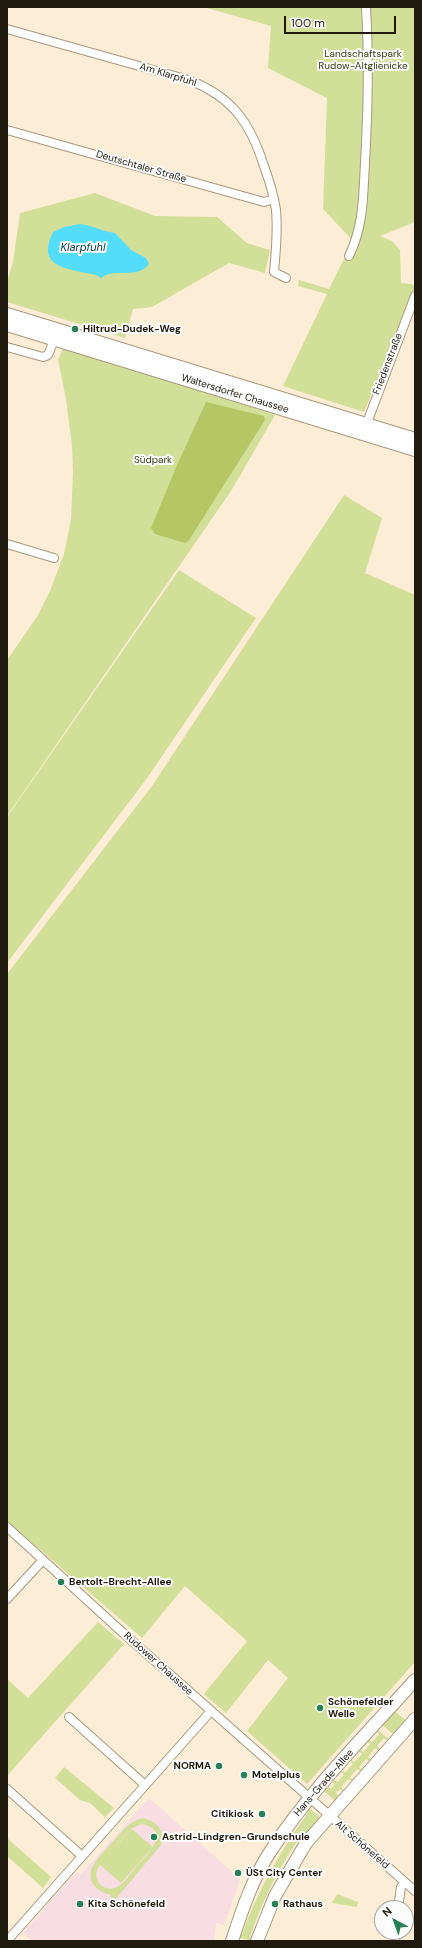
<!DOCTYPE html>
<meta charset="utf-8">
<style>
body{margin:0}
#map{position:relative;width:422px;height:1948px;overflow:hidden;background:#fcedd6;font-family:"DM Sans",sans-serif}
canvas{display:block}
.frame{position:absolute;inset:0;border:8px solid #201a0f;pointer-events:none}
.north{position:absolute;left:374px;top:1900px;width:40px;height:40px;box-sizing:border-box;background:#fcfcfc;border:1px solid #a4a29d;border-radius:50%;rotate:319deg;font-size:11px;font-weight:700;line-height:16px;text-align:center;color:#201a0f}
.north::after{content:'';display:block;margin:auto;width:14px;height:18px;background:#278055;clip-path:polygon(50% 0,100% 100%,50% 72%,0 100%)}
.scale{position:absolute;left:284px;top:16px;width:112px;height:18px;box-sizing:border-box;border:2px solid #201a0f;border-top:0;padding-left:5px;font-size:12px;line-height:14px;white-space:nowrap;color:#201a0f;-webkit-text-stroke:3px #fcfcfc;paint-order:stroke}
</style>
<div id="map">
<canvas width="422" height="1948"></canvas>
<div class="frame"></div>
<div class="north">N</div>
<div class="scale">100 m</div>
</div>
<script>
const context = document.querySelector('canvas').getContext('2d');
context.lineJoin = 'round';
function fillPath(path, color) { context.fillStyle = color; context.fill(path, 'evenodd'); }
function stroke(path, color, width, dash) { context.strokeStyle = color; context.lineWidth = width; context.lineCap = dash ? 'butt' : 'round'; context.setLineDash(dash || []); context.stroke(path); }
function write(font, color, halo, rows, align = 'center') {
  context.font = font + ' "DM Sans",sans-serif'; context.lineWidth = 4; context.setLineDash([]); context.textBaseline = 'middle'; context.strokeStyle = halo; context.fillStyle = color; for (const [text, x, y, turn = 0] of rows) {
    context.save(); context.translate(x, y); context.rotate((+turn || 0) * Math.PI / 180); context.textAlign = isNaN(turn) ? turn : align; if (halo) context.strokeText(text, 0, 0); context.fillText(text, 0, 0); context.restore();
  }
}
fillPath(new Path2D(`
 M149,1798L240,1879L224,1925L216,1923L214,1941H32L23,1933L76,1872L80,1875Z`), '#f8dee3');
fillPath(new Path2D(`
 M203,7H415V222L380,236L392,241L400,250L401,283L412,284L415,287L414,291L364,412L283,386L327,294L298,286L299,280L329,289L353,241L323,209L327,98L268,68L271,26Z
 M95,193L155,216L217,217L247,243L270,250L265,273L229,263L152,307L133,309L125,338L7,302V282L13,262L20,213Z
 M64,346L275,415L231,491L7,816V660L38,615L50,591L64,554L71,520L73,471L72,446L66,399L58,360Z
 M344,495L382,518L365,573L415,595V1662L307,1784L247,1731L288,1678L268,1660L226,1713L204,1694L247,1641L185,1586L142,1638L7,1521V974L152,786Z
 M179,570L256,618L145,781L7,963V817Z
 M98,1622L124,1644L7,1776V1679L28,1698Z
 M393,1710L407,1721L394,1735L381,1724Z
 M377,1729L390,1740L388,1742L384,1738L377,1746L381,1750L380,1752L375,1748L368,1757L372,1760L371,1762L366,1759L359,1767L363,1770L362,1772L357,1769L350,1777L354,1781L353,1782L348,1779L341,1787L345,1791L344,1792L340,1789L336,1793L340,1797L336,1802L323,1790L327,1785L331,1789L335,1784L331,1781L332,1779L337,1782L344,1775L340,1771L341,1769L345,1773L353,1764L349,1760L350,1759L354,1762L362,1754L358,1750L359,1749L363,1752L370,1744L366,1740L368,1739L372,1742L379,1734L375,1730Z
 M64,1767L114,1808L105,1817L90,1803L80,1800L55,1778Z
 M309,1808L319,1816L318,1821L307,1834L304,1832C280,1864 263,1899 250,1937L254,1939L252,1941L237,1937V1934H242C258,1890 280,1851 308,1813L305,1810Z
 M143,1818C156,1821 166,1830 161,1845L115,1900L110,1896L111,1895C104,1893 98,1891 93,1884C84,1869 101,1855 110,1845C120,1834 128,1821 143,1818ZM142,1824C173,1831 147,1855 136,1867C131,1873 124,1884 117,1887C102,1894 90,1877 100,1865L121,1883L153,1847L132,1829L106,1858L132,1828Z
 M7,1838L51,1877L43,1888L7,1856Z
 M337,1894L358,1902L357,1907L332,1903Z`), '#d2df98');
fillPath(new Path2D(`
 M206,402L264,416L265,420L189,540L185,543L155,534L151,528L177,465Z`), '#b7c665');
fillPath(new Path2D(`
 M80,224C92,225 103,232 115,233L131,250L146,258L149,264C137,280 114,267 101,278C95,273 89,274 81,272C56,267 39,261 53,232L64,227Z`), '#53ddfa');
const street = new Path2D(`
 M7,29L189,80C232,97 250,122 264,166C269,180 274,195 276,210C278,231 276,251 274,272L286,278
 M7,130L264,202L274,199
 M349,256C364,225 363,196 365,163C368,111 369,59 366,7
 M7,347L43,357L48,355L56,335
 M365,428L415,296
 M7,544L54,558
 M7,1527L122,1632L415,1891
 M7,1599L43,1560
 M69,1717L145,1785
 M7,1789L82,1856
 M398,1908L401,1887L405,1882
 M7,1941L211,1711
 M395,1941L396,1932`);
const secondary = new Path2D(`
 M7,314L415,439
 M7,325L415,450
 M232,1941C242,1910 253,1877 272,1849C312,1788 366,1735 415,1680
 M257,1941L275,1896L306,1843L415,1719`);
stroke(street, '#a9987c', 10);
stroke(secondary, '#a9987c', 14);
stroke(street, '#fff', 8);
stroke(secondary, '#fff', 12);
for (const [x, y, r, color] of [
 [75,329,4,"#278055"],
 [61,1582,4,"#278055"],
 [320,1708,4,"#278055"],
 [219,1766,4,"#278055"],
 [244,1775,4,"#278055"],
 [262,1814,4,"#278055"],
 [154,1837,4,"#278055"],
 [238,1873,4,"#278055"],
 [80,1904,4,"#278055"],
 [275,1904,4,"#278055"]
]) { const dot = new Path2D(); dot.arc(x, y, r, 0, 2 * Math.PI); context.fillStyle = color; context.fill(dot); stroke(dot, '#fcfcfc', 1.5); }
write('10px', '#383e15', '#fcfcfc', [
 ["Landschaftspark",363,54],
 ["Rudow-Altglienicke",363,66],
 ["Südpark",153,460]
]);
write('10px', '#201a0f', '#fcfcfc', [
 ["Am Klarpfuhl",168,75,17],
 ["Deutschtaler Straße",141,167,16],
 ["Friedenstraße",388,364,-69],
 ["Waltersdorfer Chaussee",235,394,17],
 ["Rudower Chaussee",158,1664,42],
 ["Hans-Grade-Allee",324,1783,-49],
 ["Alt Schönefeld",362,1845,41]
]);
write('bold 10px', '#201a0f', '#fcfcfc', [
 ["Hiltrud-Dudek-Weg",83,329],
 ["Bertolt-Brecht-Allee",69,1582],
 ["Schönefelder",328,1702],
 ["Welle",328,1714],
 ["NORMA",211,1766,"right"],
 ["Motelplus",252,1775],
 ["Citikiosk",254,1814,"right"],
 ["Astrid-Lindgren-Grundschule",162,1837],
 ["ÜSt City Center",246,1873],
 ["Kita Schönefeld",88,1904],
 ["Rathaus",283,1904]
], 'left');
write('italic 11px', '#00414d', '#fcfcfc', [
 ["Klarpfuhl",83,248]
]);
</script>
